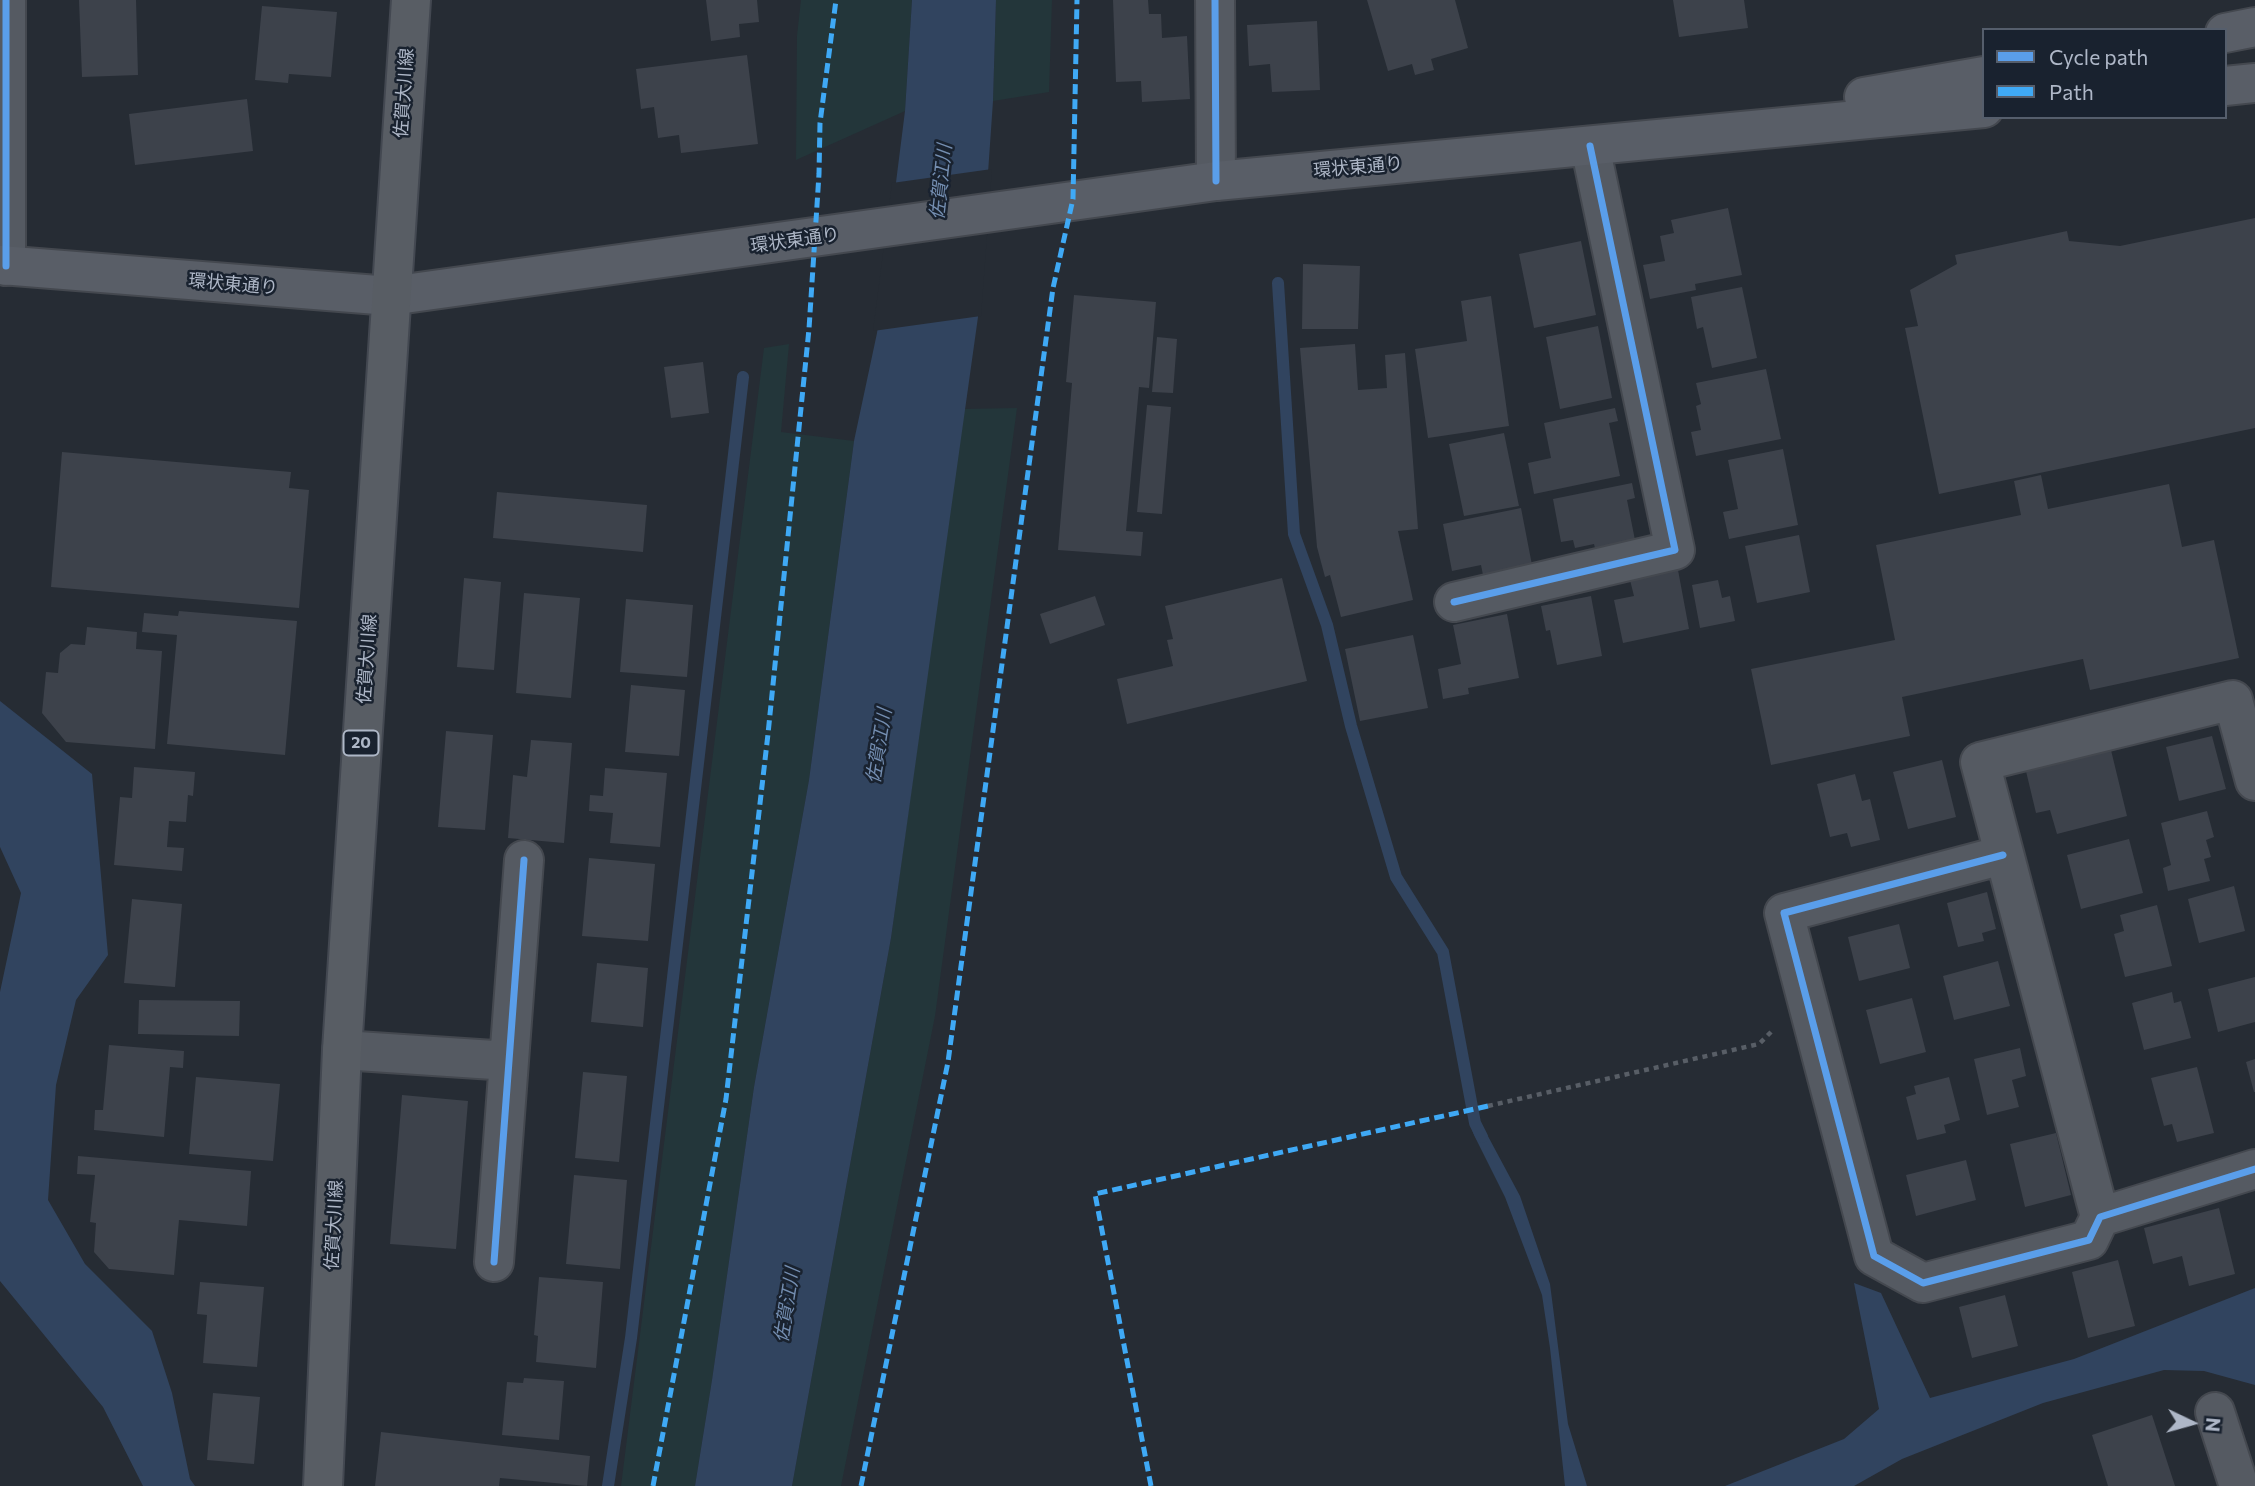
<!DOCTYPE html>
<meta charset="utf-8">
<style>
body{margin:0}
#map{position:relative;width:2255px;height:1486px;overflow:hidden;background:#262c34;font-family:Commissioner,sans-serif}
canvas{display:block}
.legend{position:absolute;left:1982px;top:28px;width:245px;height:91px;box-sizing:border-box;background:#19222f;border:2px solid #555e6c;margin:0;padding:9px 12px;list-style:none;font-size:21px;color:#aeb7c7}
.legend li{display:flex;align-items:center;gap:14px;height:35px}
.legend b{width:35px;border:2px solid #555e6c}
.north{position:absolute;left:2157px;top:1388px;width:70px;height:70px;-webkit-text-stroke:5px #19222f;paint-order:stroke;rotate:95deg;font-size:19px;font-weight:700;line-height:28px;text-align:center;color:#aeb7c7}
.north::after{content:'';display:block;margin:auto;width:24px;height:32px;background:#aeb7c7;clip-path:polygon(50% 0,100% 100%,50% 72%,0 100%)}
</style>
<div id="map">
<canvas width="2255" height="1486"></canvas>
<ul class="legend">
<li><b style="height:9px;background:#5a9eea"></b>Cycle path</li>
<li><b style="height:9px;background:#3fa9f5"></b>Path</li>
</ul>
<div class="north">N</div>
</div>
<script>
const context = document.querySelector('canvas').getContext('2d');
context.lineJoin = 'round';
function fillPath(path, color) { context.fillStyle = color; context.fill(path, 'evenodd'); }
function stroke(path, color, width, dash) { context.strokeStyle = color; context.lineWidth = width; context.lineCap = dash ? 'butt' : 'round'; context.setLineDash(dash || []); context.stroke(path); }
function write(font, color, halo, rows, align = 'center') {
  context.font = font + ' Commissioner,"Noto Sans JP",sans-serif'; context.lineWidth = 5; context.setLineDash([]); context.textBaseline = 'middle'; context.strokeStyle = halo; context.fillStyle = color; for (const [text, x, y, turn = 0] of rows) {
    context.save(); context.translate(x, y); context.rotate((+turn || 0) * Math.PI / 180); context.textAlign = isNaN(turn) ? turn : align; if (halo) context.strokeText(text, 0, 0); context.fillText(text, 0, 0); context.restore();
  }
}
fillPath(new Path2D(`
 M801,0H912L905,111L796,160L797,36Z
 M996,0H1052L1049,92L993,101Z
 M789,344L781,432L854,441L809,780L754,1087L712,1380L695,1486H621L764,348Z
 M1017,408L935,1016L841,1486H792L891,938L963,409Z`), '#23363a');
fillPath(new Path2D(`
 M912,0H996L993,101L978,317L891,938L792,1486H695L712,1380L754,1087L809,780L854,441L877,333L905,111Z
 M0,701L92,774L108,955L76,1000L56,1085L48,1200L85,1264L152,1331L172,1393L190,1479L195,1486H143L103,1407L0,1281V992L21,893L0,847Z
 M1470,1124L1482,1125L1520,1196L1550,1284L1568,1424L1587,1486H1565L1550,1348L1542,1295L1505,1197L1474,1135Z
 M1854,1283L1881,1293L1930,1398L2074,1359L2255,1288V1385L2204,1371L2164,1370L2043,1403L1902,1459L1854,1486H1725L1844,1439L1879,1409Z`), '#31445f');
fillPath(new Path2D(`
 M992,169L981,316L873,331L892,183Z`), '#262c34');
stroke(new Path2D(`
 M1278,283L1294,534L1327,625L1351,726L1396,877L1443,952L1475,1123L1482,1137
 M608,1486L631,1338L743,377`), '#31445f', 12);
fillPath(new Path2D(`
 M79,0H136L138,75L82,77Z
 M706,0H757L759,22L739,24L740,37L711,41Z
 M1113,0H1148L1149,14H1161L1162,38L1187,36L1190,99L1142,102L1141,81L1116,82Z
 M1367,0H1455L1468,48L1431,59L1434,70L1415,75L1412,64L1388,71Z
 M1673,0H1744L1748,28L1679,37Z
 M262,6L337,12L331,77L289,74L288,83L255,80Z
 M1317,21L1320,90L1272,92L1270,64L1249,66L1247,25Z
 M747,55L758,144L681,153L679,135L658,138L654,107L641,109L636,69Z
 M247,99L253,151L135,165L129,114Z
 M1728,208L1742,275L1695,284L1696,290L1650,299L1643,265L1665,261L1660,236L1674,233L1671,220Z
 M2255,218V428L1939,494L1905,328L1918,326L1910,290L1957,264L1955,255L2067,231L2069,241L2120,246Z
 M1581,241L1596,315L1534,328L1519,254Z
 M1303,264L1360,266L1358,329H1302Z
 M1742,287L1757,358L1712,368L1703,327L1697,329L1691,297Z
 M1074,295L1156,302L1149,388L1139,387L1126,531L1143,532L1141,556L1058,550L1072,383L1066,382Z
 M1491,296L1509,426L1428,438L1415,349L1467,341L1461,301Z
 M1598,326L1612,398L1560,409L1546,337Z
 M1157,337L1177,339L1173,393L1152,392Z
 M1355,344L1358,390L1387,388L1385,355L1405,353L1418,529L1398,531L1413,600L1341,617L1330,575L1325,577L1317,547L1300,348Z
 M703,362L709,413L671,418L664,367Z
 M1766,369L1781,439L1696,456L1691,432L1701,430L1696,406L1701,404L1696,383Z
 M1147,405L1171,407L1162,514L1137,512Z
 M1615,408L1618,421L1609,423L1620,476L1534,494L1528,463L1551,458L1544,423Z
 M1504,433L1519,506L1464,516L1449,444Z
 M1783,449L1798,525L1729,539L1723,512L1738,509L1728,460Z
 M62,452L291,472L289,488L309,490L299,608L51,587Z
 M2041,475L2048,509L2169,484L2182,547L2214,540L2239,658L2090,690L2083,659L1902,697L1910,736L1771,765L1751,669L1895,640L1876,545L2021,515L2014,481Z
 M1632,483L1635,498L1627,500L1636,545L1596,552L1594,544L1575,548L1573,540L1561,542L1553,499Z
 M497,492L647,505L643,552L493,538Z
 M1521,508L1532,565L1483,575L1481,565L1452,571L1443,524Z
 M1799,535L1810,592L1757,603L1745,546Z
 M1678,570L1689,629L1623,643L1614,600L1634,596L1630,580Z
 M464,578L501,582L494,670L457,667Z
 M1282,578L1307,681L1127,724L1117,679L1173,666L1167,640L1173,639L1165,606Z
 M1718,580L1722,598L1730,596L1735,621L1700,628L1692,585Z
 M524,593L580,598L571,698L516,693Z
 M1095,596L1105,625L1050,644L1040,614Z
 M1591,596L1602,656L1557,665L1550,630L1546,631L1541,606Z
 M626,599L693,605L687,677L620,672Z
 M179,611L297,621L285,755L167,744L177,635L142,632L144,613L178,616Z
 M1507,614L1519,678L1468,688L1469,694L1443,699L1438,669L1461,664L1453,625Z
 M87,627L137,632L136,649L162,651L155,749L66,742L42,713L46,672L58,673L60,653L71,644L85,645Z
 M1413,635L1428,708L1360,721L1345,649Z
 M631,685L685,690L679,756L625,752Z
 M446,731L493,735L485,830L438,827Z
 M2212,736L2226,789L2179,801L2166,747Z
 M531,740L572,743L564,843L508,838L513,775L527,777Z
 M2110,746L2127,816L2057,834L2050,810L2036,813L2025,767Z
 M1942,760L1956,817L1908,829L1893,772Z
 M134,767L195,772L193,796L188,795L186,822L169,821L167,847L184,848L182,871L114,865L120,797L132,798Z
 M605,768L667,773L660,847L610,843L613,813L589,811L590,795L603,796Z
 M1855,774L1862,801L1870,799L1880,840L1851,847L1847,833L1830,837L1817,784Z
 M2207,811L2214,837L2206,840L2211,857L2204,859L2210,881L2168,891L2163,868L2171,865L2161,823Z
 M2129,839L2143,893L2081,909L2067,855Z
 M589,858L655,864L648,941L582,936Z
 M2234,886L2245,931L2199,943L2188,899Z
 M1987,892L1996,929L1982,933L1984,941L1958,947L1947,903Z
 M132,899L182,904L175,987L124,983Z
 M2157,905L2172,966L2125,977L2114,934L2124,931L2120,915Z
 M1899,924L1910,968L1859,981L1848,937Z
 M1998,961L2010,1006L1954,1020L1943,976Z
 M597,963L648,968L643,1027L591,1022Z
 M2255,977V1022L2218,1032L2208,989Z
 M2172,992L2174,1003L2181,1001L2191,1038L2144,1050L2132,1003Z
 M1912,998L1926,1052L1880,1064L1866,1010Z
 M139,1000L240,1001L239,1036L138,1034Z
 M109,1045L184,1051L183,1068L170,1067L164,1137L94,1130L95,1110H103Z
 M2020,1048L2026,1076L2012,1080L2019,1107L1987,1115L1974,1059Z
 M2255,1059V1092H2254L2246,1062Z
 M2197,1067L2214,1133L2177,1142L2172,1124L2164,1126L2151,1078Z
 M583,1072L627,1076L619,1162L575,1158Z
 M196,1077L280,1084L273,1161L189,1154Z
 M1949,1077L1960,1120L1944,1125L1946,1133L1917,1140L1906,1097L1916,1094L1914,1086Z
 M402,1095L468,1101L456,1249L390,1244Z
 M2056,1133L2071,1195L2025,1207L2010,1144Z
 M78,1156L251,1171L247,1226L179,1220L174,1275L109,1269L94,1252L96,1223L90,1222L95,1175L77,1174Z
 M1966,1160L1976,1200L1916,1216L1906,1175Z
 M574,1175L627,1180L620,1269L566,1264Z
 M2219,1208L2235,1274L2189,1286L2182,1256L2153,1264L2144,1228Z
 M2118,1260L2135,1326L2088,1338L2072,1272Z
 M539,1277L603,1282L596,1368L536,1362L538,1336L534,1335Z
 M200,1282L264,1287L257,1367L203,1363L207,1315L197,1314Z
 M2005,1295L2018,1346L1972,1358L1959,1307Z
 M524,1378L564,1381L559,1440L502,1435L507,1382L523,1383Z
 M213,1393L260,1397L254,1464L207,1460Z
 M2152,1415L2175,1486H2108L2092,1435Z
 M381,1432L590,1456L587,1486L500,1478L499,1486H375Z`), '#3d424b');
const street = new Path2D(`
 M1215,0L1216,181
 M6,266V0
 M1454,602L1675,550L1590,146
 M2003,855L1784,913L1874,1256L1923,1283L2089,1240L2100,1217L2255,1169
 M342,1050L509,1061
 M2100,1217L1980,762L2233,700L2255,781
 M494,1262L524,860
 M2215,1412L2239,1486`);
const secondary = new Path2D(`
 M2225,33L2255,27
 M2225,86L2255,83
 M1864,97L1984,76
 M0,265L390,296L1216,181L1984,108`);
const primary = new Path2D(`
 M323,1486L342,1050L411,0`);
stroke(street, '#44484f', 42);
stroke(secondary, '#44484f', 42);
stroke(primary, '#434851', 42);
stroke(new Path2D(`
 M1488,1106L1759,1044L1773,1030`), '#585e66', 4.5, [5, 5]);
stroke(street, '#555a62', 38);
stroke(secondary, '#595e67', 38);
stroke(primary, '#585d64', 38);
stroke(new Path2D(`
 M653,1486L726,1099L768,734L809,329L819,174L820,123L836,0
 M861,1486L948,1062L1053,288L1073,199L1077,0
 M1151,1486L1095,1194L1488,1106`), '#3fa9f5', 5, [10, 5]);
stroke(new Path2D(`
 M1215,0L1216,181
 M6,266V0
 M1454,602L1675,550L1590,146
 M2003,855L1784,913L1874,1256L1923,1283L2089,1240L2100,1217L2255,1169
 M494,1262L524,860`), '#5a9eea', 7);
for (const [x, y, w] of [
 [361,743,35]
]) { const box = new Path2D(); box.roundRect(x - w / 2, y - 12.5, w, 25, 5); context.fillStyle = '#19222f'; context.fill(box); stroke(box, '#aeb7c7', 2); }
write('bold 16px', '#aeb7c7', null, [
 ["20",361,743]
]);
write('18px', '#aeb7c7', '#19222f', [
 ["佐賀大川線",404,93,-86],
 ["環状東通り",1358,167,-5],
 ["環状東通り",795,240,-8],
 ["環状東通り",233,284,5],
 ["佐賀大川線",367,659,-86],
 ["佐賀大川線",334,1225,-87]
]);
write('italic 19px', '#748eb1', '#19222f', [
 ["佐賀江川",941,182,-84],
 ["佐賀江川",879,746,-81],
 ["佐賀江川",787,1305,-81]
]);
</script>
